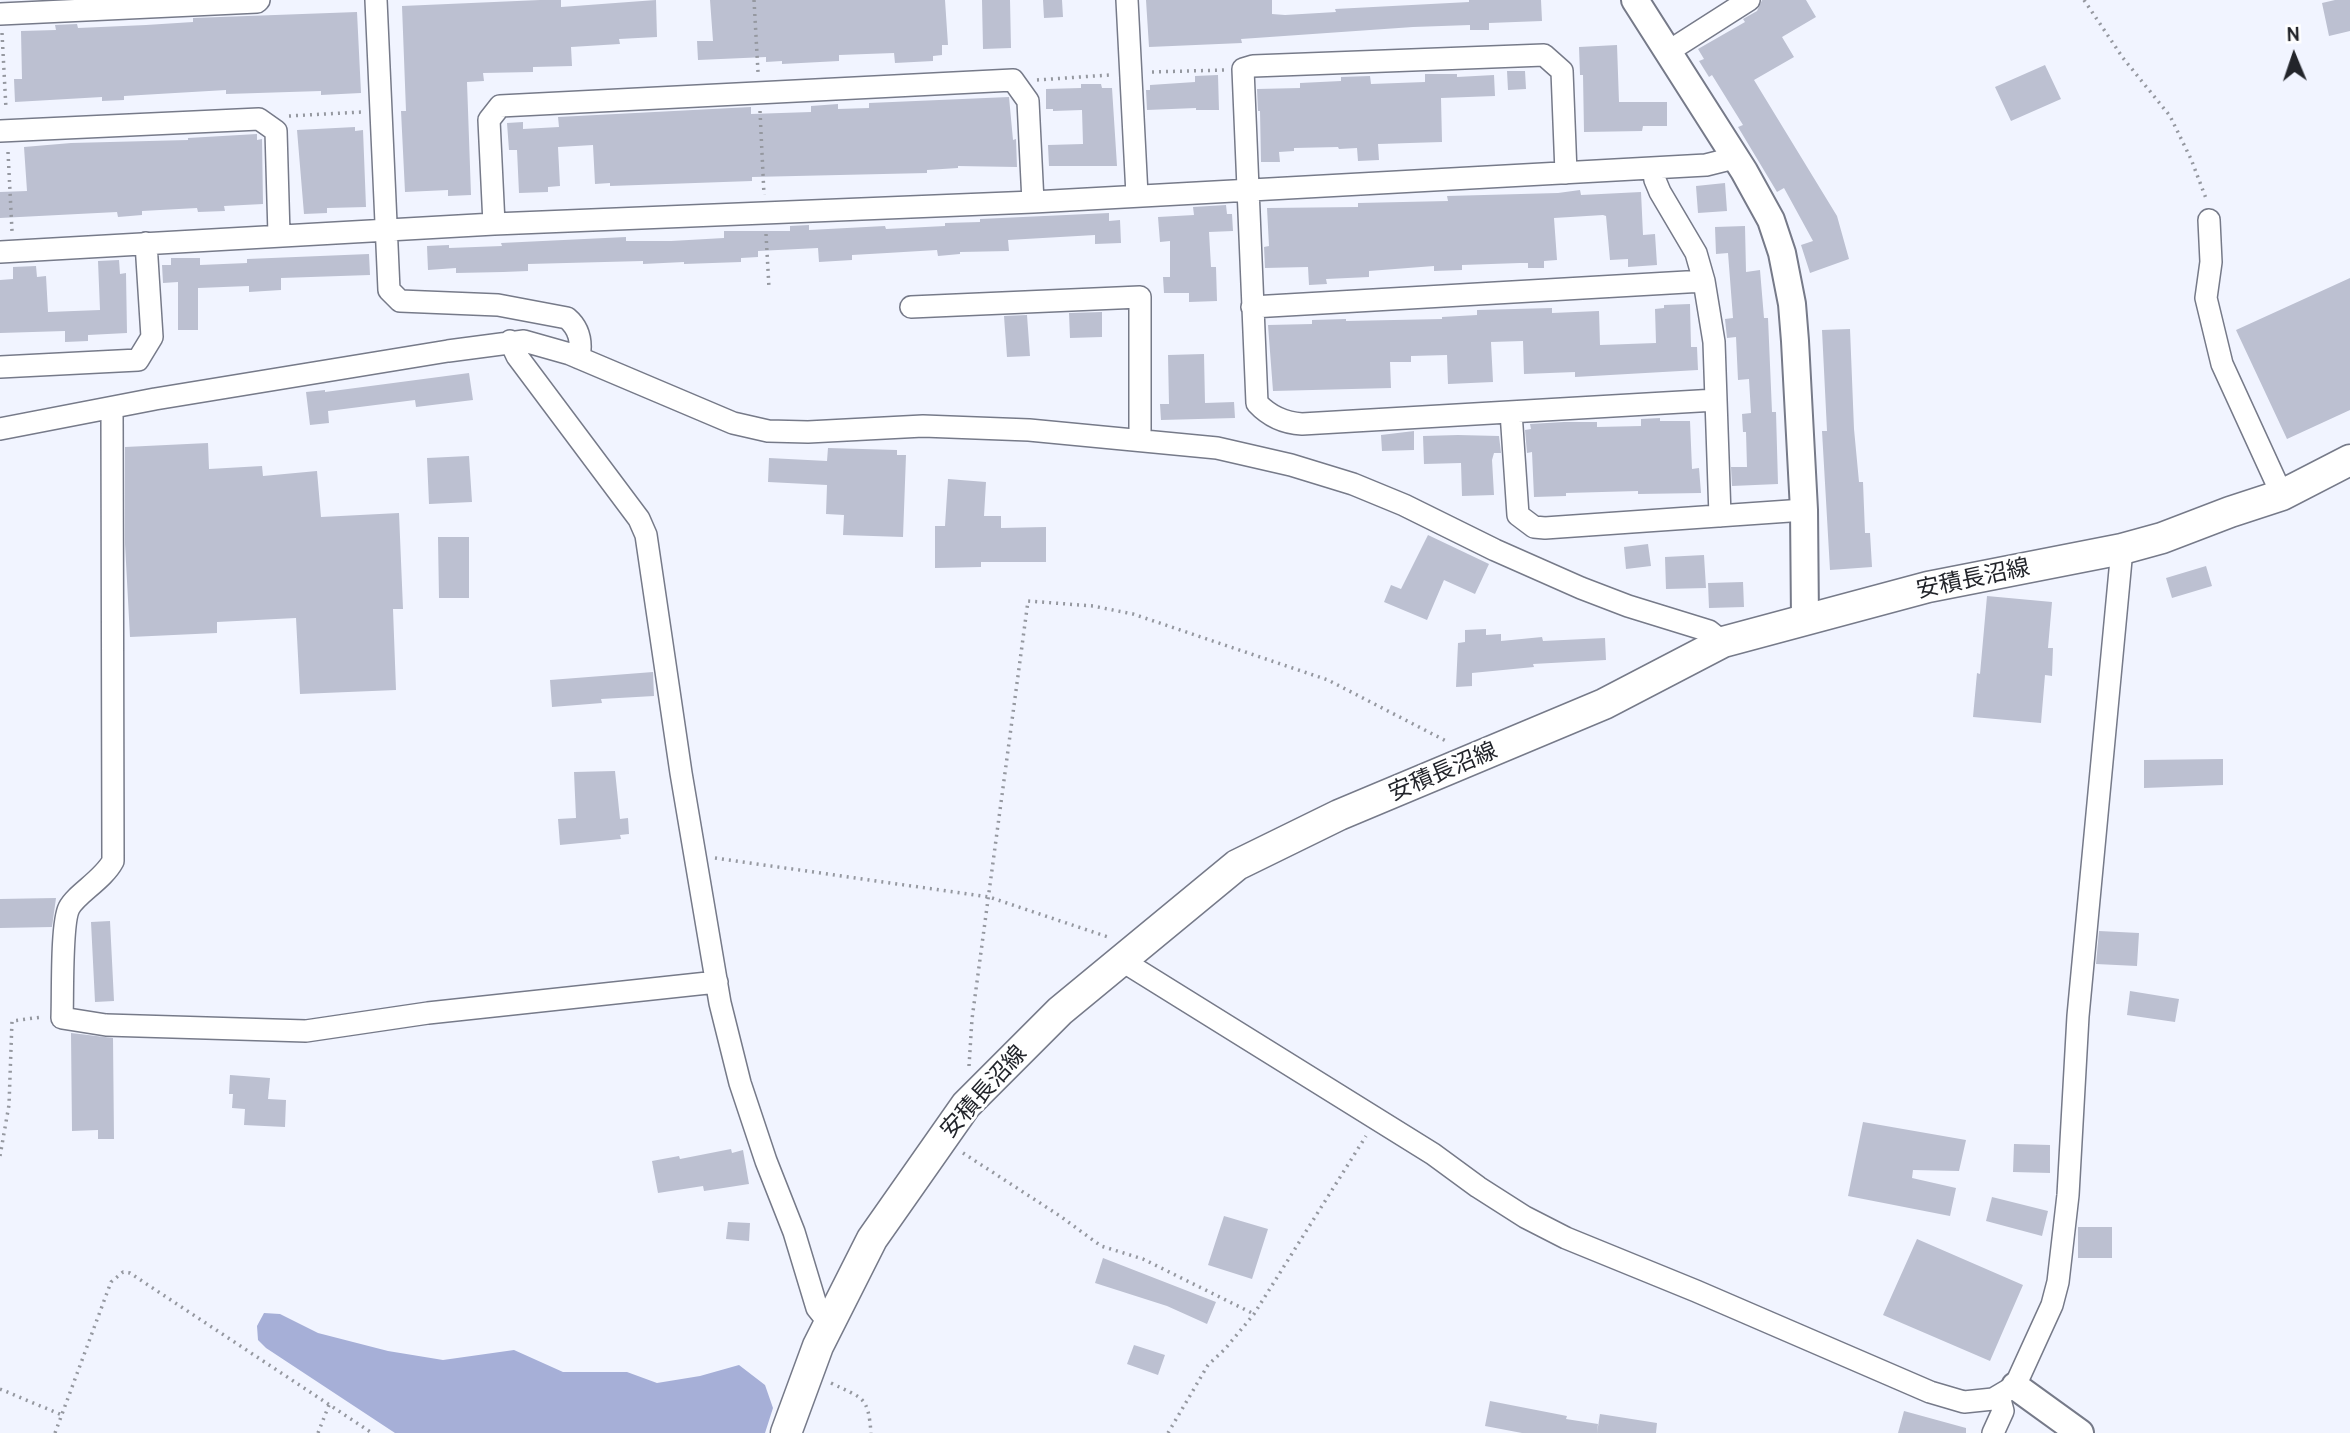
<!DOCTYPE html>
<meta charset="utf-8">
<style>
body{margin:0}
#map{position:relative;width:2350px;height:1433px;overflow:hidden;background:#f1f4ff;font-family:Cabin,sans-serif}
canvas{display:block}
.north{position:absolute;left:2259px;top:21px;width:70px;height:70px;-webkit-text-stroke:5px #fff;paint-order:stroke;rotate:358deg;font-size:19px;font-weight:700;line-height:28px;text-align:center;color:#22242a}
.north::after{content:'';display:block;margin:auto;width:24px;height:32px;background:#22242a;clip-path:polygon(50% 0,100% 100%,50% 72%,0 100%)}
</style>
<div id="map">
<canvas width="2350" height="1433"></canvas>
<div class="north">N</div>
</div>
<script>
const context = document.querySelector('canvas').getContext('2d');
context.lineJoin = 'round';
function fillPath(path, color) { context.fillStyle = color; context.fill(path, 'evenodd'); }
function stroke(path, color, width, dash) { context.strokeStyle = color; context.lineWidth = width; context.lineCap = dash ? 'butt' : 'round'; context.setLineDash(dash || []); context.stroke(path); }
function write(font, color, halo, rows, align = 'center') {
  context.font = font + ' Cabin,"Noto Sans JP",sans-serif'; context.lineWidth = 6; context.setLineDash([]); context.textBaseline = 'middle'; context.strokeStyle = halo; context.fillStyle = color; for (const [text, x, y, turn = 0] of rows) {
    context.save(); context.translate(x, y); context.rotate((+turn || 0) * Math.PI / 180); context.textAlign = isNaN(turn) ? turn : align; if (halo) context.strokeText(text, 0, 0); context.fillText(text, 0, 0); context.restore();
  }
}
fillPath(new Path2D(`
 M264,1313L280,1314L318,1333L388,1351L443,1360L514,1350L563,1372H627L657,1383L700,1376L739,1365L765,1385L773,1408L765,1433H395L266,1348L258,1340L257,1326Z`), '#a6afd7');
fillPath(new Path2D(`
 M540,0H561V7L656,0L657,37L619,39L620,44L571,47L572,66L533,67V72L483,73L484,81L467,82L471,195L448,196V190L405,192L401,111H406L402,6Z
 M710,0H945L948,45H942V55L933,56V61L895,63L894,53L839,55V61L782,64V61L766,62V57L698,60L697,41H713Z
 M982,0H1010L1011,48L983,49Z
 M1043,0H1062L1063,17L1044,18Z
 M1146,0H1272V14L1285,15L1336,12L1335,9L1469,2V0H1541L1542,21L1489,23V30H1470V25L1413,27L1241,39L1242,43L1149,47Z
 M1762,0H1806L1816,17L1782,37L1794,57L1754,80L1837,216L1849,259L1810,273L1801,245L1813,241L1784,188L1777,192L1738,127L1743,125L1712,75L1709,77L1699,61L1704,59L1698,49L1745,22L1743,19L1757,11Z
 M2335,0H2350V31L2329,36L2322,3Z
 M357,12L361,93L321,95V91L226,94V90L124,96V100L102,101V97L15,102L14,79H22L21,31L56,30L55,25L77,24L78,28L146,25L193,22V18Z
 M1617,45L1619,102H1667V126H1643L1642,131L1584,132L1583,75H1580L1579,47Z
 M2045,65L2061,99L2011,121L1995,87Z
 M1507,71H1525L1526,89L1508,90Z
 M1425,74H1457V77L1494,75L1495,96L1441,98L1442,142L1378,144L1379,160L1358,161L1357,148L1339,149L1338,147L1294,148V151L1279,152L1280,162H1261L1260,111H1258L1257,89L1300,88V83L1341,81V77L1370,76L1371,84L1425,82Z
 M1218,75L1219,110H1196V108L1147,110L1146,90H1150V85L1195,82V76Z
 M1081,84H1101L1102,88H1112L1117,166H1049L1048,145L1083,144L1082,110L1053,111V109H1046V89L1081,88Z
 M1009,97L1013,140L1016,139L1017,167L958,166V168L927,170V173L752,177V181L610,186V183L595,184L593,145L558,147L560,186L548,187V192L519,193L517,150H509L507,123L523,122V129L559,127L558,117L751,107V114L811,112V106L838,104V109L869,108V103Z
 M355,127V131L363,130L366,207L327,208V213L304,214L297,130Z
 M257,134V140L262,139L263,204L224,206L225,211L198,212L197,208L142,211V215L118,217L117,212L0,218V192L27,191L24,147L71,143L188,140V138Z
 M1725,183L1727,211L1698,213L1696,186Z
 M1580,190L1581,195L1641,192L1643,235L1655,234L1657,265L1628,267V259L1610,260L1606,216L1603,215L1554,218L1557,260L1544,261V268H1528V263H1520L1462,265V270L1434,271V266L1369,271V277L1326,279L1327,284L1309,285L1308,267L1265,268L1264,247L1269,246L1267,208L1358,207V203L1448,201L1447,196L1558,193Z
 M1226,205L1227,214H1232L1233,231L1209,232L1211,267H1216L1217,301L1189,302V293H1164L1163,277H1170V241L1160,242L1158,217L1194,215L1193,207Z
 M1109,213V221L1120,220L1121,243L1095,244V235L1008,240L1009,251L960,252V254L938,256L937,250L887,253L852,255V260L819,262L818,248L758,251V257L741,258V262L684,264V262L643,264V261L528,264V271L503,272L456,273V268L428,270L427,246L449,245V248L502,246L501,243L626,237V241H671L724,238V231H790V226L809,225V230L885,226L886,229L945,226V223L980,222V219Z
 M1745,226L1746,272L1760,270L1764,318H1768L1772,412H1776L1778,484L1732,486L1731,467H1747L1746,432H1743L1742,414L1751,413L1749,379L1738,380L1736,337L1727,338L1725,319L1733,318L1728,253L1716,254L1715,227Z
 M369,254L370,275L281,278V290L249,292V286L198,288V330H178V282L163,283L162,265H171V258H200V265L247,263V259Z
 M119,260L120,274L126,273L127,333L88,335V341L65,342V331L0,333V280L13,279V267L36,266L37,277L46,276L48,312L100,310L98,261Z
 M2350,278V410L2287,439L2236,330Z
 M1690,304L1691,347H1697L1698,370L1575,377V372L1524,374L1523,341L1491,342L1493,382L1448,384L1447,355L1411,356V362H1390L1391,388L1273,391L1268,325L1312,324V320L1346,319V321L1442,319V317L1477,315V310L1552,308V313L1599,311L1600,345L1656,343L1655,309L1664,308V305Z
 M1102,312V337L1070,338L1069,313Z
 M1027,315L1030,356L1007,357L1004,316Z
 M1850,329L1854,429L1859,482H1863L1865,533H1870L1872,567L1830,570L1822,431H1827L1822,330Z
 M1204,354L1205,403L1234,402L1235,418L1161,420L1160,404H1169L1168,355Z
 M469,373L473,400L416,407L415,400L328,411L329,423L310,425L306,392L325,390V392Z
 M1660,418V421H1690L1692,469L1699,468L1701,493L1638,494V491L1566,493V496L1534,497L1532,452L1527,453L1525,430L1531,429L1530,424L1564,422H1597V427L1641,426V419Z
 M1414,431V450L1382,451L1381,435Z
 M1458,435L1499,436L1501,453H1494L1492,460L1494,495L1462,496L1461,463L1424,464L1423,436Z
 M208,443L209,469L262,466L263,476L317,471L321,517L399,513L403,609H393L396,690L300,694L296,618L217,622V633L130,637L125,544V447Z
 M828,448L897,450V455H906L903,537L843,535L844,515L826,514L827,485L768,482L769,458L827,461Z
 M469,456L472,502L429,504L427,458Z
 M948,479L986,482L984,516H1001V528L1046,527V562H981V567L935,568V526H945Z
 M1428,535L1489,564L1475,594L1444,580L1427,620L1384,602L1391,585L1401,589Z
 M438,537H469V598H439Z
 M1648,544L1651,566L1626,569L1624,547Z
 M1704,555L1706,588L1666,589L1665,557Z
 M2206,566L2212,586L2172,598L2166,578Z
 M1743,582L1744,607L1709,608L1708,583Z
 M1987,596L2052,602L2048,648H2053L2052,676L2045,675L2041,723L1973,717L1977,673L1980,674Z
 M1486,629V635L1501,634V641L1542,637L1543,641L1605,638L1606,660L1533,664L1534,667L1472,673V686L1456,687L1458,643L1465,642V630Z
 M653,672L654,696L601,699L602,703L552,707L550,680Z
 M2223,759V785L2144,788V760Z
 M615,771L620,819L628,818L629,834L620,835L621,839L560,845L558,819L576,818L574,772Z
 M56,898L52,927L0,928V899Z
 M110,921L114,1001L95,1002L91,922Z
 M2099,931L2139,933L2137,966L2096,964Z
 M2130,991L2179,999L2175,1022L2127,1015Z
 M71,1033L113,1038L114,1139H98V1130L72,1131Z
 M230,1075L270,1078L268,1099L286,1100L285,1127L244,1125L245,1109L232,1108L233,1094H229Z
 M1863,1122L1966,1140L1959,1171L1913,1170L1912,1178L1956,1188L1950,1216L1848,1196Z
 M2014,1144L2050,1145V1173L2013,1172Z
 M731,1149L732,1153L743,1150L749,1184L704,1191L703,1186L658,1193L652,1161L679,1156L680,1159Z
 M1992,1197L2048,1211L2042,1236L1986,1221Z
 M1224,1216L1268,1229L1252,1279L1208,1265Z
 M728,1222L750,1223L749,1241L726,1239Z
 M2078,1227H2112V1258H2078Z
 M1917,1239L2023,1285L1990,1361L1883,1315Z
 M1103,1258L1216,1302L1207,1324L1167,1306L1095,1283Z
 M1134,1345L1165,1355L1158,1375L1127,1364Z
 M1490,1401L1567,1416L1566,1419L1598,1424L1597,1433H1522L1485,1426Z
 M1904,1411L1966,1428V1433H1898Z
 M1600,1414L1657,1423L1656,1433H1597Z`), '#bcc0d1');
const minor = new Path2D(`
 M376,0L389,290L400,301L498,305L567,318C580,329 582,342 579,358
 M1127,0L1137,195
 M0,14L257,2L259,0
 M1669,51L1749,0
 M0,131L259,119L276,131L279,235
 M1653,168L1655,180L1660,192L1696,253L1704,281L1714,342L1720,516
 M1566,173L1562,71L1544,55L1253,66L1243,69L1257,403C1270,417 1284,423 1302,424L1716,400
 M2209,220L2211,262L2206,298L2222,364L2282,495
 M494,224L489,120L500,106L1013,80L1028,101L1033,202
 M0,252L494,224L1033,202L1706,165L1734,158
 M911,307L1140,297V440
 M1252,307L1704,281
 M510,341L517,356L639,519L646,535L681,773L720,1003L740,1083L766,1161L794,1232L817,1308L829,1323
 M0,367L138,360L152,337L146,243
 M112,408L113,861C103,880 76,894 69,908C61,924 63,996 62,1018L106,1025L306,1031L428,1013L717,982
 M1511,412L1518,515L1534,527L1545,528L1804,510
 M0,429L155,399L448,351L524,341L570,354L733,423L768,431L808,432L923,426L1029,430L1217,448L1291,465L1353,484L1404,505L1495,550L1581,588L1628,606L1709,631L1723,642
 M1121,960L1433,1154L1478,1187L1525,1217L1566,1238L1696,1291L1930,1392L1964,1402L1993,1399L2015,1386L2052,1305L2058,1282L2068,1195L2078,1016L2122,549
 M1993,1433L2003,1411L1999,1396`);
const tertiary = new Path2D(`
 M1635,0L1744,171L1771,220L1782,253L1792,304L1795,341L1804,510L1805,620
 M2015,1386L2080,1433`);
const secondary = new Path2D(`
 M786,1433L818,1346L872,1239L966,1105L1060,1011L1237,865L1339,815L1604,704L1723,642L1928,587L2122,549L2162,538L2230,512L2282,495L2350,460`);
stroke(minor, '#767a89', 24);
stroke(tertiary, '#767a89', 30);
stroke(secondary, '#767a89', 33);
stroke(new Path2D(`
 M754,0L758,72
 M2084,0L2123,58L2170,116L2191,159L2207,201
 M2,33L6,109
 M1152,72L1225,70
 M1037,80L1109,75
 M760,111L764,195
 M289,116L362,112
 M8,152L12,231
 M766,234L769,288
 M715,858L989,897L1111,938
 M969,1066L972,1019L1028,601L1093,606L1133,614L1328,680L1448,742
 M963,1153L1060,1216L1101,1246L1143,1259L1254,1314
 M0,1156L9,1105L12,1021L42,1017
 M831,1383C863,1399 868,1395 871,1433
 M0,1389L62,1415
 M55,1433L111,1282L123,1272L130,1273L372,1433
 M318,1433L329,1405
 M1168,1433L1208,1365L1225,1349L1254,1314L1366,1136`), '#9598a0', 3.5, [2, 5]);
stroke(minor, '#fff', 21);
stroke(tertiary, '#fff', 26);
stroke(secondary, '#fff', 30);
write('23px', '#22242a', '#fff', [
 ["安積長沼線",1973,579,-12],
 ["安積長沼線",1443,772,-23],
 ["安積長沼線",984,1092,-48]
]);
</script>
